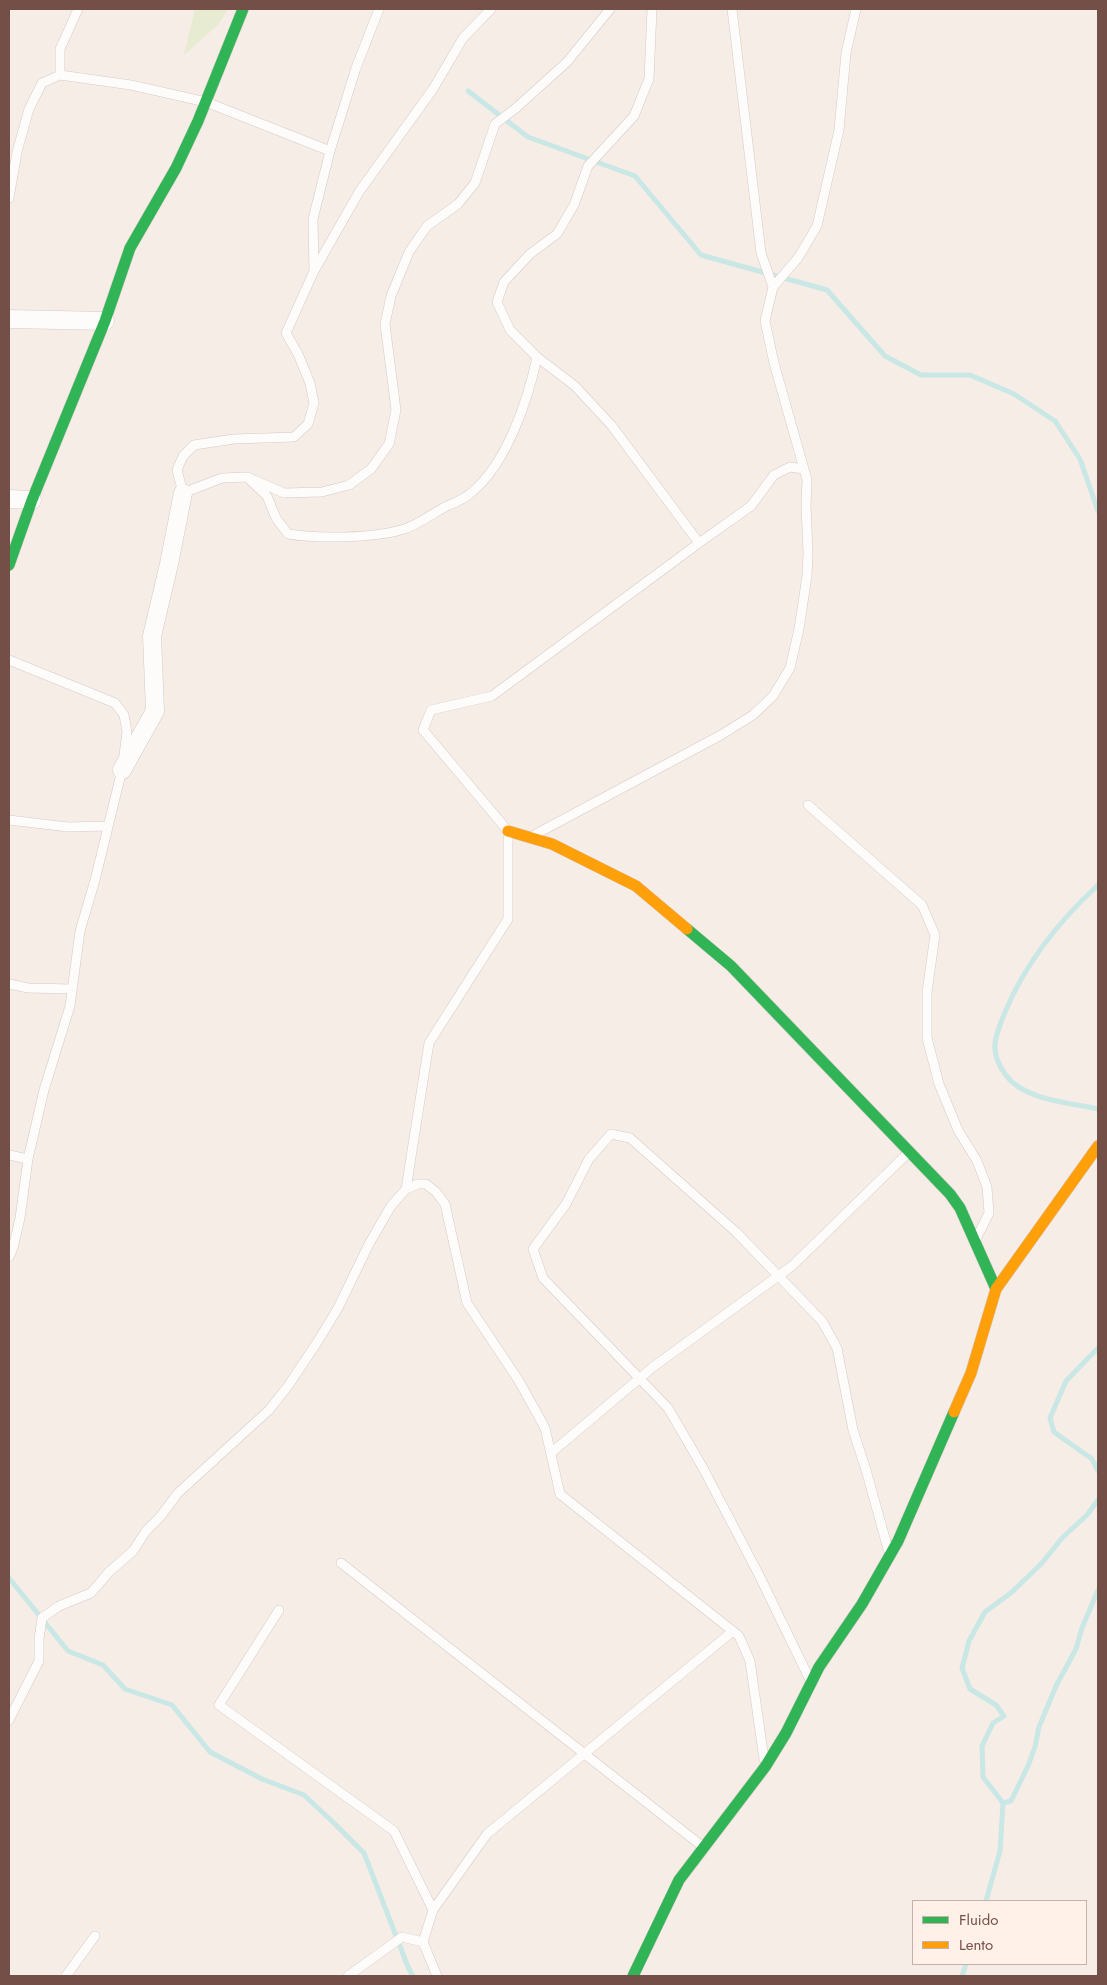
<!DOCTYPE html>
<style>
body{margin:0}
#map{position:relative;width:1107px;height:1985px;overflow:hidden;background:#f6ede7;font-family:Jost,sans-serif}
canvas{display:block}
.frame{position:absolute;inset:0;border:10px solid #734f48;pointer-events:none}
.legend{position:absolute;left:912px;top:1900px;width:175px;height:65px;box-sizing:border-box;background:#fff1e7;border:1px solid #c7b0a7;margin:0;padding:6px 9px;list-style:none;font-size:15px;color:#734f48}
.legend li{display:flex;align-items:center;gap:10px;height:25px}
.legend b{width:25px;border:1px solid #c7b0a7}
</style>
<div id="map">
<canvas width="1107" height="1985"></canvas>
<div class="frame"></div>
<ul class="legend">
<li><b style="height:6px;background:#30b455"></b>Fluido</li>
<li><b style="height:6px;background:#ff9f0a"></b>Lento</li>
</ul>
</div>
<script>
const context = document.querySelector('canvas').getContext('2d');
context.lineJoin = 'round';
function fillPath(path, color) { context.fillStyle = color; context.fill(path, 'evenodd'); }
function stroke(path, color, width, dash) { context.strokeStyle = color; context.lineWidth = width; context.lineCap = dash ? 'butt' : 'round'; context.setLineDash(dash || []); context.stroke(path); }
fillPath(new Path2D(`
 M195,9H228L218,25L184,55Z`), '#e6ebd2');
stroke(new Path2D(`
 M468,91L528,137L635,176L701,255L827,290L885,356L921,375H970L1014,394L1055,421L1080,459L1098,511
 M1098,885C1059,921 1026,962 1005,1012C1001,1023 994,1037 995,1049C996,1061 1003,1073 1012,1082C1034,1101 1071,1103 1098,1109
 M1098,1348L1066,1381L1050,1418L1054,1432L1092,1459L1098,1471
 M9,1578L68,1651L103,1665L125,1689L172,1705L210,1752L262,1779L304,1795L336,1825L364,1853L408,1967L413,1976
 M1003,1803L1011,1801L1028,1766L1035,1747L1039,1727L1056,1686L1076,1649L1082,1628L1098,1590
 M986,1901L1000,1851L1003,1803L983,1777L982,1746L993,1723L1004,1716L996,1705L970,1689L962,1668L969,1641L985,1612L1012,1592L1041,1564L1063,1537L1087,1515L1098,1500
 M962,1976L966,1964`), '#c9e7e4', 5);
const lane = new Path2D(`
 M491,9L463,38L433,89L359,192L314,271L286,333L298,354L310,383L314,403L308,424L294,437L234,439L194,445L183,456L177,470L183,493L222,478L247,477L284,493L322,492L349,485L371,469L389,444L396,410L385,324L391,296L409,252L427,226L458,204L475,183L495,124L516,108L567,62L610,9
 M652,9L649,79L634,116L588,166L574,205L557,234L530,254L504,282L497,302L510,330L537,357L575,386L612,426L699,543
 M732,9L761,253L773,287
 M60,75V49L78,9
 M9,198L17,152L29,109L42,83L60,75L131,85L206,102L330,151
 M314,271L313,219L330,151L356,68L379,9
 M804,469L774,363L765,321L773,287L798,258L817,226L839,130L846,53L856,9
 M251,481L267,496L276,518L288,534C318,539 372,538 401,530C416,526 432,514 445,507C454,503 465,499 472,492C507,463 528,400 537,357
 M9,660L115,703L124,715L127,732L122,770L95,880L80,931L70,1006L44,1090L28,1159L20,1218L13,1248L9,1257
 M808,805L922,905L935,935L927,992V1038L939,1084L958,1130L977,1161L987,1187L989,1213L977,1237
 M9,820L68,827L108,826
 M9,984L28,988L72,989
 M9,1155L28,1159
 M406,1189L429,1043L508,919V831L423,730L431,710L492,696L699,543L751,506L774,475L790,467L804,469L807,480L806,505L808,553L807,576L799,629L790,668L773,696L753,715L721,735L536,834
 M551,1453L653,1367L792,1266L908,1153
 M341,1563L702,1846
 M279,1610L219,1705L394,1831L433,1910
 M809,1678L759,1575L703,1468L668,1408L543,1278L533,1249L566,1204L589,1159L611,1134L630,1138L736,1232L822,1321L837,1348L853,1430L866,1470L888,1549
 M9,1720L39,1661V1639L42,1618L59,1606L91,1593L109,1572L133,1551L146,1531L160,1517L178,1493L269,1410L288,1386L318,1341L338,1308L369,1244L391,1206L406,1189L418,1184H426L436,1192L445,1204L467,1303L519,1381L545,1428L560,1494L739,1636L750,1661L764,1759
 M66,1976L95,1936
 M348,1976L402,1937L423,1942
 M437,1976L423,1942L433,1910L487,1834L733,1631`);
const street = new Path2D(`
 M9,319L105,321
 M9,499L32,500
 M122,770L155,711L152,636L169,564L183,493`);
const fast = new Path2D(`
 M9,565L32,500L105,321L130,248L176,168L198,121L243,9
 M687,929L731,966L950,1194L960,1208L996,1289
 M633,1976L679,1880L765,1767L786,1733L819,1667L862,1604L898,1541L954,1412`);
const slow = new Path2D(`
 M508,831L552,844L636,886L687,929
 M954,1412L971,1373L996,1289L1098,1146`);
stroke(lane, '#d4c9c5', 10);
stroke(street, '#d4c9c5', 19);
stroke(fast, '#d4c8c4', 12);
stroke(slow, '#d4c8c4', 12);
stroke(lane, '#fefcfb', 9);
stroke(street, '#fefcfb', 18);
stroke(fast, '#30b455', 11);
stroke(slow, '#ff9f0a', 11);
</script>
